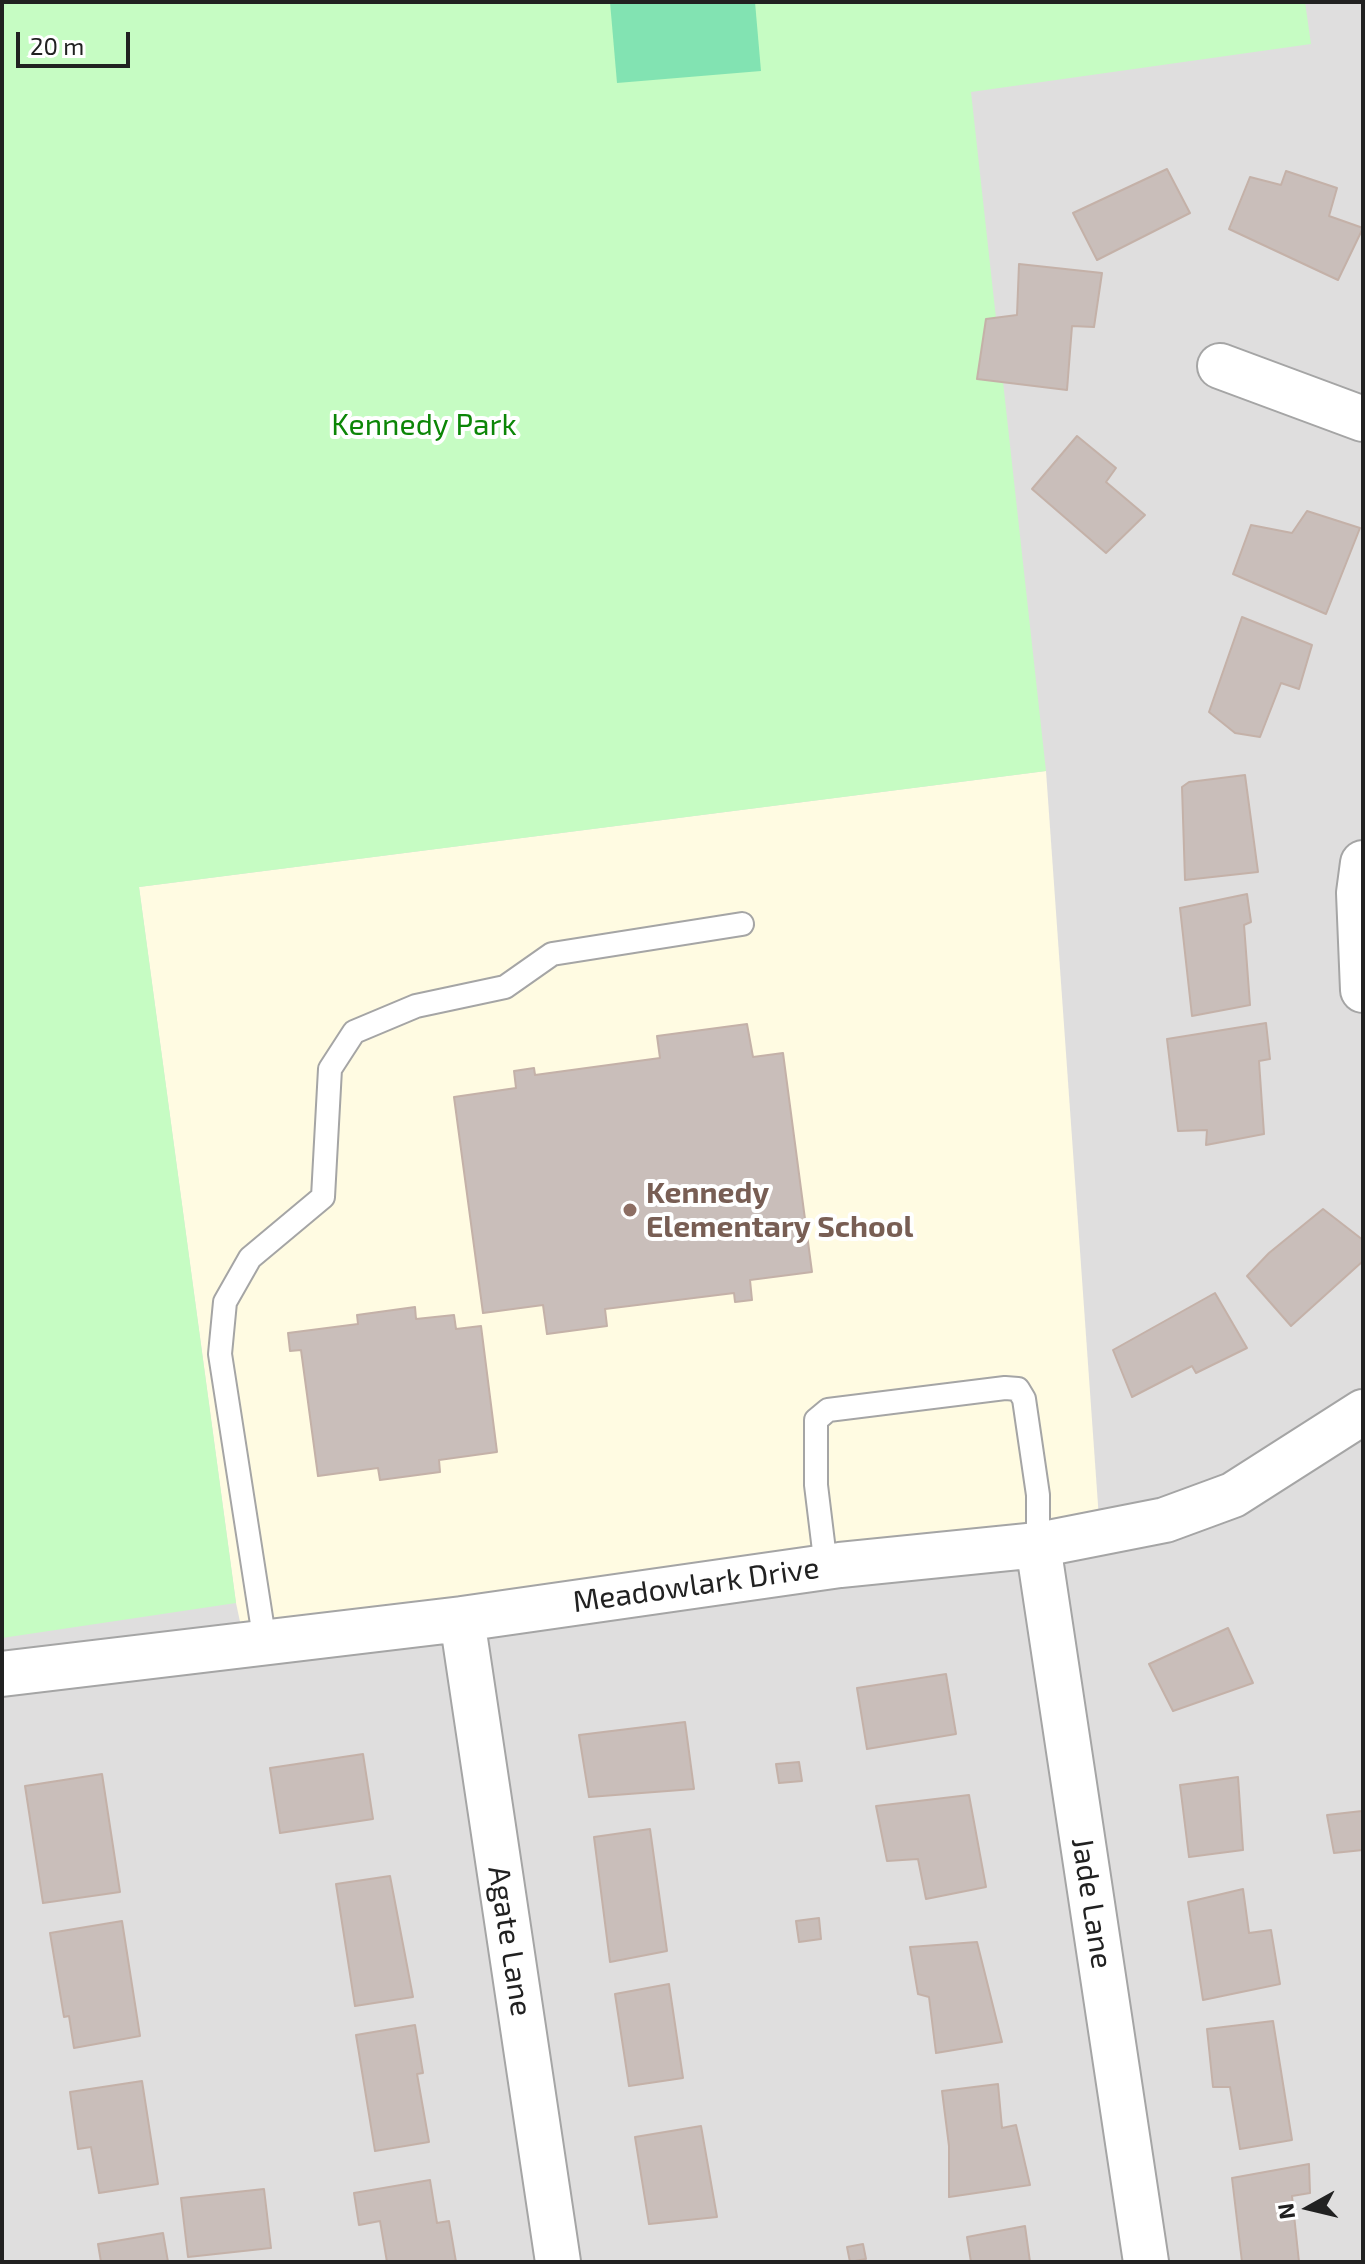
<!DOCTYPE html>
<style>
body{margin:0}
#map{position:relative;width:1365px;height:2264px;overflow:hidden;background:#f1ede7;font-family:"Exo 2",sans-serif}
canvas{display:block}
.frame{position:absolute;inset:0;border:4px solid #212121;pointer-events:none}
.north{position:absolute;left:1269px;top:2168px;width:80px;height:80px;-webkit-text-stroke:6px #fff;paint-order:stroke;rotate:262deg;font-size:22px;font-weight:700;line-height:32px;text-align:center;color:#212121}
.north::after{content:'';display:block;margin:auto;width:28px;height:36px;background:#212121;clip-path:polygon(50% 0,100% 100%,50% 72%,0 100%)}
.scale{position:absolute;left:16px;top:32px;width:114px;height:36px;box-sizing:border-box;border:4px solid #212121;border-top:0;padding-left:10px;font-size:24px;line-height:28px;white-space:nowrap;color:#212121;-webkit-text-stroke:6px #fff;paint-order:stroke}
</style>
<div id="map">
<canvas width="1365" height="2264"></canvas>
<div class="frame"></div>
<div class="north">N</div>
<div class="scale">20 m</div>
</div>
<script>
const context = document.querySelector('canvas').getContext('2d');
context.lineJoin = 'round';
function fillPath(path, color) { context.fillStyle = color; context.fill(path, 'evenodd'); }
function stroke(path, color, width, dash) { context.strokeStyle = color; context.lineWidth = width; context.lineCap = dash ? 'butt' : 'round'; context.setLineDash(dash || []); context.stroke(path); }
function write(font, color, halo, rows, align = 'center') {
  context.font = font + ' "Exo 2",sans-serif'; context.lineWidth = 8; context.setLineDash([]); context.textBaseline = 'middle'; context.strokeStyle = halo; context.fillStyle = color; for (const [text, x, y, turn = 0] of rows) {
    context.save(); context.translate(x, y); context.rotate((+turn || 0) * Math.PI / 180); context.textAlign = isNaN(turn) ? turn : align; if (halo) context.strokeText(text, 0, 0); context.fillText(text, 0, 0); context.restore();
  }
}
fillPath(new Path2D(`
 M2,2H1363V2262H2Z`), '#dfdede');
fillPath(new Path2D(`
 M1046,771L1100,1533L245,1645L236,1603L139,887Z`), '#fffbe2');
fillPath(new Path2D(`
 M2,2H1305L1311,44L971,92L1046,771L139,887L236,1603L2,1638Z`), '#c6fcc3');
fillPath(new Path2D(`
 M610,2H755L761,71L617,83Z`), '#82e3b2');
const building = new Path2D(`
 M1167,169L1190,213L1097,260L1073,213Z
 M1286,171L1337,188L1329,216L1363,228L1338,280L1229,229L1250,177L1281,185Z
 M1019,264L1102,273L1094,327L1072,326L1067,390L977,379L986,319L1017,315Z
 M1077,436L1116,468L1106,482L1145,515L1106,553L1032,489Z
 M1307,511L1360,528L1326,614L1233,574L1251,525L1292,533Z
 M1242,617L1312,645L1299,689L1281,683L1260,737L1235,733L1209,712Z
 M1245,775L1258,872L1185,880L1182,787L1189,782Z
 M1247,894L1251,922L1244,925L1250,1005L1192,1016L1180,908Z
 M1266,1023L1270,1059L1259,1061L1264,1134L1206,1145L1207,1130L1178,1131L1167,1039Z
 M747,1024L753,1057L783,1053L812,1272L750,1280L752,1300L735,1302L734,1293L605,1309L607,1326L547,1334L543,1305L483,1313L454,1097L516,1088L514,1071L534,1068L535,1075L660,1058L657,1036Z
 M1323,1209L1363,1240V1261L1291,1326L1247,1276L1269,1253Z
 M1215,1293L1247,1348L1196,1373L1192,1366L1132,1397L1113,1350Z
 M415,1307L416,1319L454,1315L456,1329L481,1326L497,1452L439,1460L440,1472L380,1480L378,1468L318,1476L301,1350L290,1351L288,1333L358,1324L357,1315Z
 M1228,1628L1253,1683L1173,1711L1149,1664Z
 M946,1674L956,1734L867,1749L857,1688Z
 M685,1722L694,1789L589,1797L579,1735Z
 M363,1754L373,1819L280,1833L270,1768Z
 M799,1762L802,1781L779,1783L776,1764Z
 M102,1774L120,1892L43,1903L25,1786Z
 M1238,1777L1243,1850L1189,1857L1180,1785Z
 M969,1795L986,1887L926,1899L918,1859L887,1861L876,1806Z
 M1362,1811L1363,1850L1334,1853L1327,1815Z
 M650,1829L667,1951L610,1962L594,1837Z
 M390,1876L413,1997L355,2006L336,1884Z
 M1243,1889L1249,1933L1271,1930L1280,1984L1203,2000L1188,1902Z
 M819,1918L821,1939L799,1942L796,1921Z
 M122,1921L140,2036L74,2048L69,2016L64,2017L50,1933Z
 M977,1942L1002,2042L936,2053L929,1997L918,1994L910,1947Z
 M669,1984L683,2078L629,2086L615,1994Z
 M1273,2021L1292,2140L1240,2149L1230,2087H1213L1207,2029Z
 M415,2025L423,2073L417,2074L429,2142L375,2151L356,2035Z
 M142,2081L158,2184L99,2193L91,2147L78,2149L70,2092Z
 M998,2084L1002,2128L1016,2125L1030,2185L949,2197V2146L942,2091Z
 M701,2126L717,2217L649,2224L635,2137Z
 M1309,2164L1310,2193L1292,2196L1299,2262H1242L1232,2178Z
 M430,2180L437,2223L449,2221L456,2262H387L380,2221L359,2225L354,2193Z
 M264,2189L271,2248L188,2257L181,2198Z
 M1025,2226L1030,2262H971L967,2237Z
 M163,2233L168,2262H101L98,2244Z
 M863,2244L866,2259L850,2262L847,2247Z`);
fillPath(building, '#c9beba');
stroke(building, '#c4b1a8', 2);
const service = new Path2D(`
 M826,1567L816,1485V1420L828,1410L1005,1388L1018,1389L1024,1399L1038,1495V1545
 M265,1643L220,1354L225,1302L250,1258L323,1197L330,1069L354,1032L416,1006L505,987L552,954L742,924`);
const minor = new Path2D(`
 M1220,366L1363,419
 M1363,863L1359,893L1363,990
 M1038,1545L1146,2262
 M462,1619L558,2262
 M2,1674L462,1619L840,1565L1038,1545L1165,1520L1233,1495L1363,1412`);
stroke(service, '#a5a5a5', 26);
stroke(minor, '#a5a5a5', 48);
stroke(service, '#fff', 22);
stroke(minor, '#fff', 44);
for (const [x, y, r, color] of [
 [630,1210,8,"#8d6e63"]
]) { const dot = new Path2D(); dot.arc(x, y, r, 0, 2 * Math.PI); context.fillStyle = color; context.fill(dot); stroke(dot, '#fff', 3); }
write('30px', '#0c8607', '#fff', [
 ["Kennedy Park",424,425]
]);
write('bold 30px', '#785e54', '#fff', [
 ["Kennedy",646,1193],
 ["Elementary School",646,1227]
], 'left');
write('30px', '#212121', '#fff', [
 ["Meadowlark Drive",696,1585,-8],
 ["Jade Lane",1092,1903,81],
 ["Agate Lane",510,1941,81]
]);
</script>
